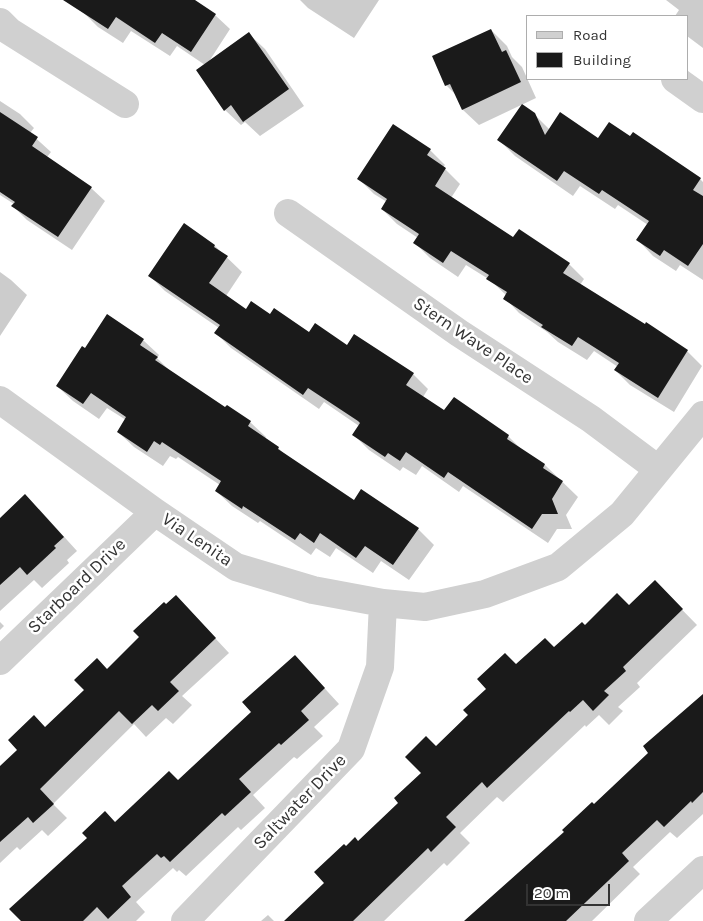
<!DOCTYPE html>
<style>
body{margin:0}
#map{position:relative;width:703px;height:921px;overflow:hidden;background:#fff;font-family:Karla,sans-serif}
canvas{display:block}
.legend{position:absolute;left:526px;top:15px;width:162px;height:65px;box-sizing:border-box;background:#fff;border:1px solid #adadad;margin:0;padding:6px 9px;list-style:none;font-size:15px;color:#333}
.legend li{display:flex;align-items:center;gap:10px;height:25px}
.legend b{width:25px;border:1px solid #adadad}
.scale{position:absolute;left:526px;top:884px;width:84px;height:22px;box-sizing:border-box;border:2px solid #333;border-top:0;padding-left:6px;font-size:15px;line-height:18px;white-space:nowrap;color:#333;-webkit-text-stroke:4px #fff;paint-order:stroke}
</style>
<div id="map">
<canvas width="703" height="921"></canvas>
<ul class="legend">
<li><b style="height:6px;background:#d0d0d0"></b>Road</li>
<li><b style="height:14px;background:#1a1a1a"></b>Building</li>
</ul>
<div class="scale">20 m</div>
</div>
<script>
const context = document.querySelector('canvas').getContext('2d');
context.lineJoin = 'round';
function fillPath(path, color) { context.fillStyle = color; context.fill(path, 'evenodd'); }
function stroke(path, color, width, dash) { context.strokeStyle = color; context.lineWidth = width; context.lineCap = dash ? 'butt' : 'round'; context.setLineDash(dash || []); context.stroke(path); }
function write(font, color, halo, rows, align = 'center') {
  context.font = font + ' Karla,sans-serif'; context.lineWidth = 5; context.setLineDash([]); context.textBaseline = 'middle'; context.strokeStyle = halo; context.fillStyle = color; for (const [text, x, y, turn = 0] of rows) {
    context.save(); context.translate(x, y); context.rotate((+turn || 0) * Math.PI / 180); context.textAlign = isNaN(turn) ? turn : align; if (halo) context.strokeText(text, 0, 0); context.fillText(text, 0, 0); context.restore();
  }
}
fillPath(new Path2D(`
 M77,0H192L215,15L230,29L208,63L249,34L265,49L304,106L260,136L245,122L241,125L225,110L205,65L177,46L170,56L131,31L123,43L98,27L83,12Z
 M300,0H379L354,38L308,8Z
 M666,0H703V48L687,36V16H675L679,10Z
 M491,30L507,46L512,57L522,67L536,98L479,125L463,110L456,95L446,85Z
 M0,101L20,114L34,128L30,133L51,152L47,157L91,188L105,201L72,250L27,220L13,206L14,204L0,195Z
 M534,114L550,130L599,140L700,179L703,182V280L680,265L676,271L653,256L638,240L648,225L618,205L615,209L580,186L573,196L515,156L499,140Z
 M430,150L445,165L443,167L460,184L451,198L514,239L569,264L584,279L580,285L645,326L646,324L687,351L702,366L674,412L630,385L615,370L618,367L594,351L587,360L558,342L547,332L519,313L505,298L506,295L490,280L466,265L458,277L430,258L415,243L418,238L397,224L382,209L387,202L374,194L359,179Z
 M184,225L215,246L242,272L226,296L246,310L270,316L309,334L347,347L413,374L428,389L423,397L445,412L508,436L524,452L545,465L578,497L566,515L572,529H557L548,543L463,486L459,492L422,466L416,475L403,467L400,471L369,450L354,435L359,426L324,402L319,409L231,348L216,333L219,328L165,291L150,276Z
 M0,272L11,280L27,295L0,336Z
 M143,340L159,355L157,358L172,373L226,408L250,422L266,437L265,439L278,448L288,457L354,501L418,529L434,545L409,580L381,561L373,573L336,548L330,557L316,548L311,555L260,521L258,523L232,506L216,491L220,485L178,457L176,459L170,456L163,466L134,447L118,432L126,420L107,408L99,419L73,401L57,386L85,349Z
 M39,509L77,551L67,560L69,563L42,588L34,580L0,611V519Z
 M655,582L697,625L637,683L640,687L618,707L623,711L609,725L599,715L586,727L585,725L503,802L497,797L460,833L470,843L447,866L444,863L384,921H286L325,883L346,848L358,843L400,803L422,773L436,747L516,666L554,649L585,627L629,607Z
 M189,610L229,653L182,696L192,705L173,724L166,718L146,737L134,724L53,804L67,818L48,836L42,830L20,850L17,847L0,863V768L45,729L107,670Z
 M0,622L4,626L0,630Z
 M295,656L339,704L314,727L323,736L297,759L294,757L253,795L265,808L241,830L238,827L186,876L179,870L177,872L173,868L136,902L145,912L136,921H23L115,823L178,781L252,712Z
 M703,696V814L677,838L670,832L633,867L640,874L592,921H466L650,753Z
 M268,915L274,921H261Z`), '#0003');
fillPath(new Path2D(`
 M63,0H195L216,14L191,52L162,33L155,43L116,17L108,29Z
 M491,29L502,52L506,50L521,82L462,110L450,84L445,86L432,56Z
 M249,32L289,89L243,122L231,105L224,111L196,70Z
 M522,104L535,113L545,135L560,112L598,138L609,122L630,136L633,132L701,178L693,190L703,196V244L688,266L664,250L660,256L636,240L649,221L602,190L599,194L564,171L557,181L497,140Z
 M0,112L38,137L32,146L92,187L58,237L11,206L15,202L0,192Z
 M393,124L431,149L427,155L446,168L435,186L513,237L519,229L570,263L563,273L645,324L646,322L688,350L658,398L614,370L619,363L578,337L572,346L541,327L543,325L503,299L507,292L486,279L489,275L451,251L443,263L413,243L419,234L381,209L387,199L357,179Z
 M184,223L215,245L214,247L228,256L209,283L246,309L251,301L270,314L274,308L309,332L315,323L347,345L354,334L414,373L406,385L444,410L454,397L509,435L507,439L545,464L543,468L563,481L552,499L558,514H542L532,529L448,472L444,478L406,452L400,461L388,453L385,457L352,435L360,423L358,421L308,388L303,395L214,333L220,325L148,276Z
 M107,314L144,339L140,345L158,357L155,360L225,407L227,405L251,421L248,426L279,447L278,449L354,500L361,489L419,528L393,565L365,546L356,558L320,533L314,543L300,533L295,540L243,506L242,509L215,491L221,481L162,442L160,445L154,441L147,452L117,432L126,417L91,393L83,404L56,386L82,346L85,348Z
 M25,494L64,537L54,546L56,548L27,575L20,567L0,585V518Z
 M655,580L683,609L623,667L626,671L604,691L609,695L593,711L583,700L570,712L569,711L487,788L482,782L446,817L456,827L431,852L428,848L353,921H284L324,883L314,872L344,844L346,846L355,837L358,841L398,803L394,798L421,773L405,757L426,736L436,746L468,715L463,710L486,689L477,679L505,653L516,664L545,638L554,647L582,622L585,625L617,593L629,605Z
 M176,595L216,638L170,682L179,691L158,711L152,705L132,724L119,711L40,789L54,804L33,823L28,817L0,842V766L17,750L8,740L34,715L45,727L84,690L74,680L97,658L107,669L139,637L133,631L164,602L166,604Z
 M295,655L325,688L301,711L309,720L281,745L279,743L239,779L251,792L225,816L222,813L170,862L164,856L161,858L157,854L122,886L131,897L108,919L97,907L83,921H21L9,909L87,838L82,833L105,811L115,822L169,771L178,780L251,712L242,702Z
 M703,694V792L692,803L691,801L664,827L657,820L622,853L629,861L566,921H464L564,832L562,830L592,802L594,804L648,753L643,746Z`), '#1a1a1a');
stroke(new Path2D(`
 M0,22L9,31L125,104
 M675,79L703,99
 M288,213L459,333L591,419L658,469
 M0,400L155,512L236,567L313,590L383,603L425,607L485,594L558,567L622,514L703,415
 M0,661L155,512
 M185,921L351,749L380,667L383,603
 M648,921L703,870`), '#d0d0d0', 28);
write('18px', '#333', '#fff', [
 ["Stern Wave Place",473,341,34],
 ["Via Lenita",197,540,34],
 ["Starboard Drive",77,586,-44],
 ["Saltwater Drive",300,802,-46]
]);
</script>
